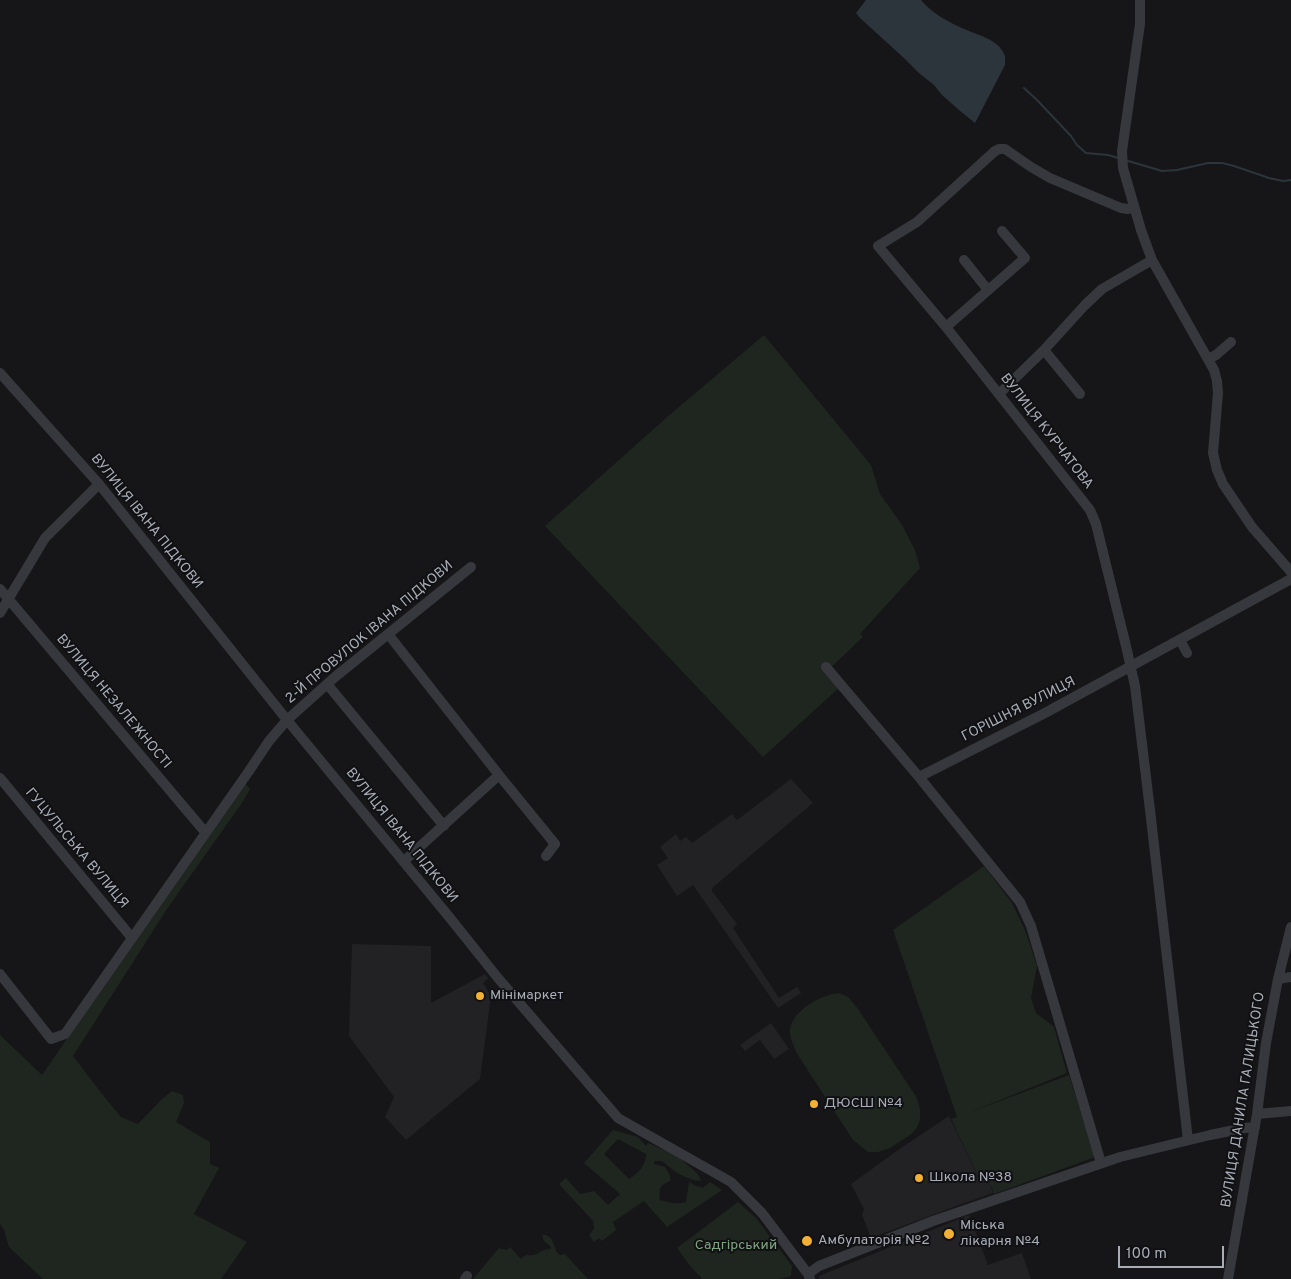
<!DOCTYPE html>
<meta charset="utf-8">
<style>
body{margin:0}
#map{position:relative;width:1291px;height:1279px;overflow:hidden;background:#161618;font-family:Overpass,sans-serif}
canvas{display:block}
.scale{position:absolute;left:1118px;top:1246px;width:106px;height:22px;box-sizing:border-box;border:2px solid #a8adb8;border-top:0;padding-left:6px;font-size:15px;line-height:18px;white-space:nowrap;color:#a8adb8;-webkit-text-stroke:4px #111113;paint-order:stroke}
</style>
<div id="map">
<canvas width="1291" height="1279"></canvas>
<div class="scale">100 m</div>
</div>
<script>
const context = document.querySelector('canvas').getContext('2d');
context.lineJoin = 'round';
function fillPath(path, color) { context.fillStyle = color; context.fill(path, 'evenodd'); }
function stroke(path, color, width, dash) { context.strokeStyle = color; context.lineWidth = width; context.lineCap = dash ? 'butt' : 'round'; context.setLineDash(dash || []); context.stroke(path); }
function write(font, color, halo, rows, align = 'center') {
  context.font = font + ' Overpass,sans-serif'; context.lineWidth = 4; context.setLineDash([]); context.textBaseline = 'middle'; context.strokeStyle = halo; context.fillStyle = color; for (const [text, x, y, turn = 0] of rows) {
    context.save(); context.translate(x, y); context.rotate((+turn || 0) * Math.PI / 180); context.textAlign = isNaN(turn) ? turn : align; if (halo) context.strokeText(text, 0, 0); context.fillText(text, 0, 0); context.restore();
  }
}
fillPath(new Path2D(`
 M791,779L813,803L712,888V891L737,924L733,928L779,998L797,987L801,993L778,1008L693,885L677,896L657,865L668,858L660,847L676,834L680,841L686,837L692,843L732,814L737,820Z
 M352,944L431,946V1003L485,974L488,978L483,983L491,996L480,1079L406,1140L385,1117L394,1097L349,1036Z
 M771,1023L789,1049L774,1059L760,1040L745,1051L740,1045Z
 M949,1116L979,1179L987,1176L993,1193L959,1205L871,1238L862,1215L864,1209L851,1184L898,1150Z
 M969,1215L988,1265L1022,1253L1031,1279H819V1276Z`), '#222225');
fillPath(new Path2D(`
 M764,335L871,465L880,494L902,525L915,550L920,568L860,634L863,637L826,672L840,687L763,757L545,526L666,418Z
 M245,783L250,789L242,803L167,909L73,1056L99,1090L121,1117L138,1124L162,1099L172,1091L183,1095L184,1103L176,1122L210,1142V1164L219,1168L194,1214L247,1242L221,1279H43L9,1247L4,1230L0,1224V1035L42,1075L152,915Z
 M984,866L1012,903L1025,930L1037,966L1031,998L1036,1013L1054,1027L1067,1073L968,1113L1069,1075L1095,1157L994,1194L987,1176L979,1178L951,1119L957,1117L893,930Z
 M839,993L848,997L856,1006L917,1098L920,1109V1120L917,1128L910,1135L890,1148L878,1152H868L853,1140L796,1052C794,1046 789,1036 790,1029C794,1009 821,995 839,993Z
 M613,1130L638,1137L646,1146L648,1143L676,1155L698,1174L701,1181C685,1180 674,1171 662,1161H654V1164L665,1167L670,1176V1181C659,1186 659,1189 660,1200C668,1202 677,1205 686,1202L689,1182L696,1186L703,1188L710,1182L722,1190L667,1227L644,1201L613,1222L616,1230L602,1241L599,1238L594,1242L589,1235L594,1229L593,1221L559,1184L566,1178L580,1194L594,1191L608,1205L620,1194L584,1163ZM618,1139L646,1154C646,1165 639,1173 629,1179L604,1154Z
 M738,1202L756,1218L792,1266L791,1276L779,1279H701V1277C691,1269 685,1258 677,1248Z
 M542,1234C557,1237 551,1248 560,1255L565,1254L588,1279H473L499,1248L507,1250L510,1247L521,1259L526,1255C540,1257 537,1250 550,1249L551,1247L544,1241Z`), '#1e261f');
fillPath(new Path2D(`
 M866,0H921C932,14 952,24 969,31C981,36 998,40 1004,54C1006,57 1005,61 1005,65L975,123L959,110L942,95L934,85L919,73L905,59L860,18L856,13Z`), '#2c353c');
stroke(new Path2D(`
 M1024,88L1037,100L1071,136L1077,145L1086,153L1108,155L1118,158
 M1125,160L1162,171L1177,170L1208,163H1222L1234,166L1269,178L1283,181L1291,180`), '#2c353c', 2);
stroke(new Path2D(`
 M1140,0V24L1122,151L1123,168L1141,230L1152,260L1214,370L1217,381L1218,393L1213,453L1217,470L1223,484L1252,527L1291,572
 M1134,207L1128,209L1121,208L1050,178L1031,167L1005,149H999L995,151L917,222L878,246L946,327L1090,510L1096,524L1126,646L1135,686L1150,810L1188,1140
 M964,260L988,290
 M946,327L1025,258L1002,231
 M1044,350L1080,394
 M1208,359L1216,355L1231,342
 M0,373L99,484L287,720L450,918L498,978L618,1118L731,1182L762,1213L808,1274L810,1279
 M999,394L1044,350L1085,305L1102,289L1152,260
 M0,589L205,832
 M0,613L45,538L99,484
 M388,634L499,775L555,844L546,856
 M1180,640L1187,653
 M826,667L919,777L1020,902L1031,926L1101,1163
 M327,684L444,826
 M919,777L1045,713L1291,579
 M0,778L132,938
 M404,861L499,775
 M0,974L51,1039L65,1034L249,771L269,741L287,720L335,677L471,567
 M1278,979L1291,977
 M1257,1114L1291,1111
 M808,1274L819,1266L933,1221L1120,1157L1210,1135L1245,1128L1255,1127
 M465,1279L467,1276
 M1228,1279L1257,1114L1266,1043L1278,979L1291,927`), '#37383d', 10);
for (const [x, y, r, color] of [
 [480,996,5,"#f2b134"],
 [814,1104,5,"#f2b134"],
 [919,1178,5,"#f2b134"],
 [949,1234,6,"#f2b134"],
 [807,1241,6,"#f2b134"]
]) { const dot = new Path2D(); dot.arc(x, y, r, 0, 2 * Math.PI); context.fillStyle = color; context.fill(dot); stroke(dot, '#111113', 2); }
write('14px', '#a8adb8', '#111113', [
 ["ВУЛИЦЯ КУРЧАТОВА",1046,432,52],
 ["ВУЛИЦЯ ІВАНА ПІДКОВИ",146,522,51],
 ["2-Й ПРОВУЛОК ІВАНА ПІДКОВИ",370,633,-40],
 ["ВУЛИЦЯ НЕЗАЛЕЖНОСТІ",113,702,50],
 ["ГОРІШНЯ ВУЛИЦЯ",1019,710,-27],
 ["ВУЛИЦЯ ІВАНА ПІДКОВИ",401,836,51],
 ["ГУЦУЛЬСЬКА ВУЛИЦЯ",76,849,50],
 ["ВУЛИЦЯ ДАНИЛА ГАЛИЦЬКОГО",1244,1100,-81]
]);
write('14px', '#a8adb8', '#111113', [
 ["Мінімаркет",490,996],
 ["ДЮСШ №4",824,1104],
 ["Школа №38",929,1178],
 ["Міська",960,1226],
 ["лікарня №4",960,1242],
 ["Амбулаторія №2",818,1241]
], 'left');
write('14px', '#7fa381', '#111113', [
 ["Садгірський",736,1246]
]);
</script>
